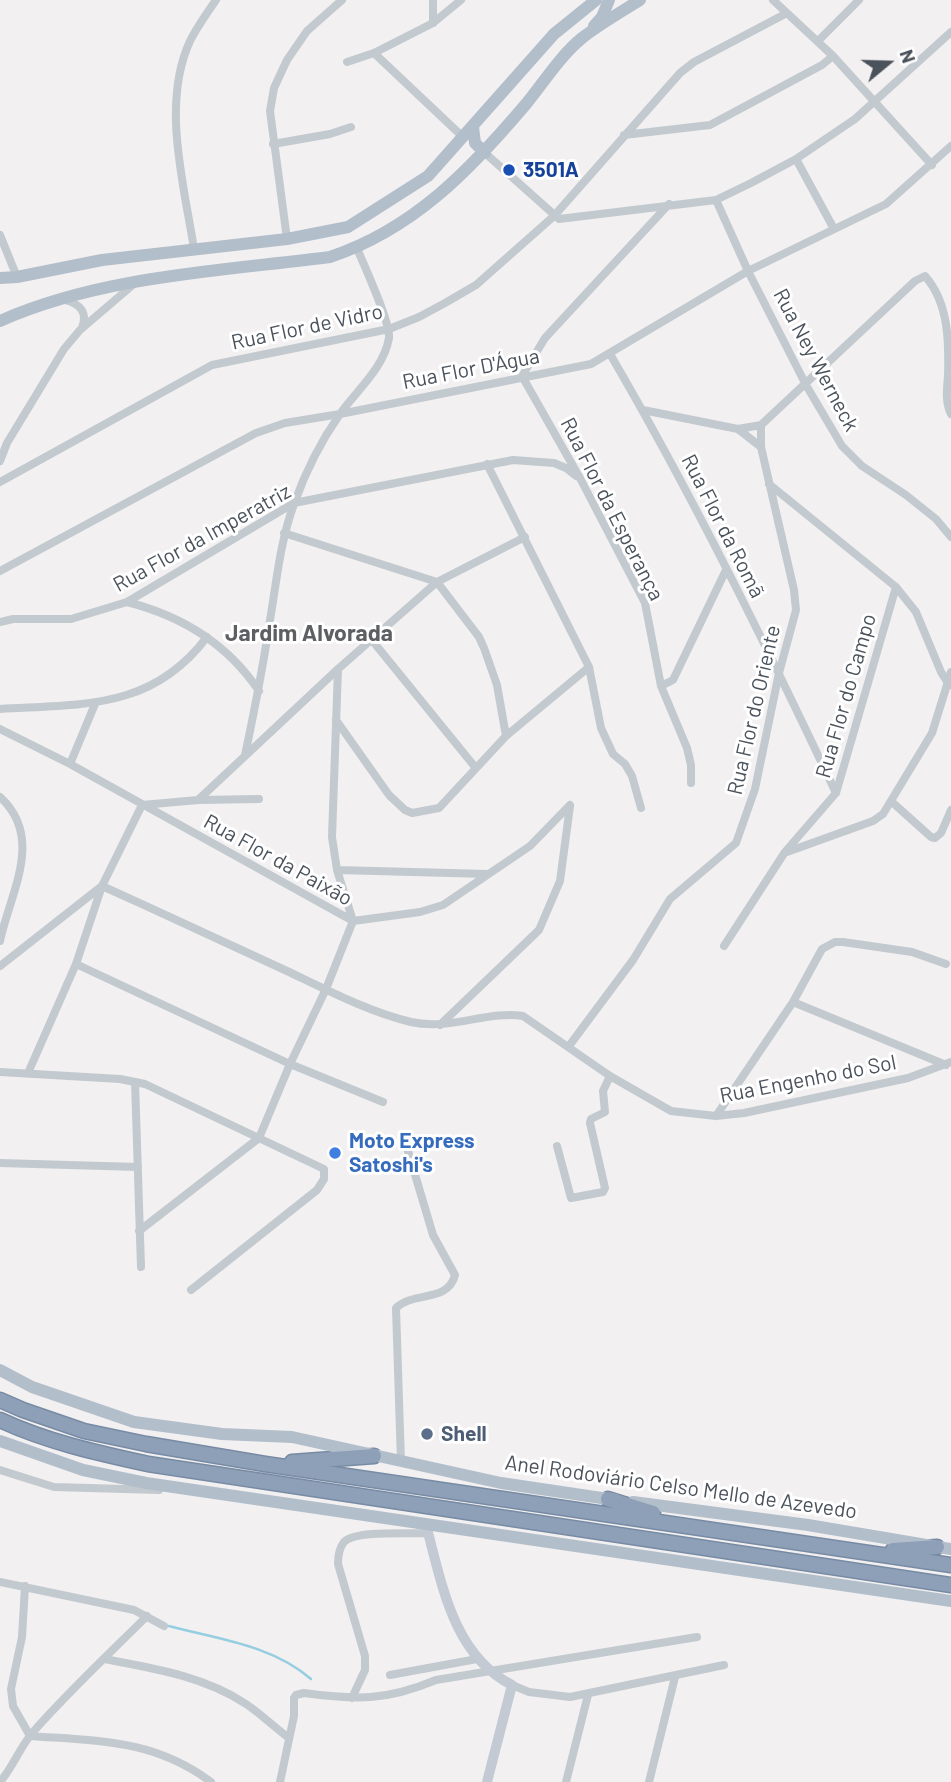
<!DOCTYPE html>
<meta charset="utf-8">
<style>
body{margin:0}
#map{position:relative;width:951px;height:1782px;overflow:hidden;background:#f2f0f0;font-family:Barlow,sans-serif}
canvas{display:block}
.north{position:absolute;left:853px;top:28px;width:70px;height:70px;-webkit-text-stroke:5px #fff;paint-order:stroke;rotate:71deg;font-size:19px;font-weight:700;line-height:28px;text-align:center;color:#4a525b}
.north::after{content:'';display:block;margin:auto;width:24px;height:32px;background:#4a525b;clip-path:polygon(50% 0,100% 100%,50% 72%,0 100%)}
</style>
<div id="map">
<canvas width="951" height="1782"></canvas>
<div class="north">N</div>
</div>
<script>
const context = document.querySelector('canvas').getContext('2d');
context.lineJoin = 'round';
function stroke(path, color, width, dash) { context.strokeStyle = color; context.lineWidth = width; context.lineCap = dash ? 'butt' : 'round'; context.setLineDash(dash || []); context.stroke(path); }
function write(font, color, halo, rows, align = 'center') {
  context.font = font + ' Barlow,sans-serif'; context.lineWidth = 6; context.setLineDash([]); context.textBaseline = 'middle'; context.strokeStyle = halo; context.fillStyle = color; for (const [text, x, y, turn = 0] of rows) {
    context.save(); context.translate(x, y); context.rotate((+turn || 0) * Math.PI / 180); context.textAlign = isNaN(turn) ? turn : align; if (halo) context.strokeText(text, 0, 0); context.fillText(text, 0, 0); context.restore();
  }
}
stroke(new Path2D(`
 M169,1626C218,1639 272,1645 311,1679`), '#96cee1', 2.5);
const highway = new Path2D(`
 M0,1400L23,1410L84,1431L146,1444L265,1464L951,1565
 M0,1420C47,1442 98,1453 148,1464L951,1585
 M292,1462L374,1456
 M608,1499L653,1513
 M893,1550L937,1547`);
stroke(highway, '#788ba4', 17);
stroke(new Path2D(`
 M433,0V23
 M773,0L833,56L932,165
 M818,41L859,0
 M374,53L464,138
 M347,62L374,53L433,23L461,0
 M624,135L710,125L822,65L833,56
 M273,144L330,134L351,127
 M485,153L559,219L716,200L751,183L796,159L855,119L951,32
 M796,159L834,229
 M716,200L748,271L806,385L842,446L862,466L906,495L936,519L951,537
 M669,204L545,338L522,376L581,480L645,603L661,686L687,748L691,765V783
 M0,235L17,277
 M287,239L270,111L274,88L287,60L307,31L342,0
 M194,249C184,184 161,104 190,41C197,27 207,13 216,0
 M65,300C80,304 88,312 82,328
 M610,354C693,496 766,645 836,793
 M643,410L738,429L761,447
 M738,429L761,425L915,281L925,276C949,303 949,343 948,376C947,388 945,403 951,414
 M0,461L7,443L64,349L80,330L135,283
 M487,464L589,667L601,728L613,754L625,764L632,776L641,808
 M0,482L212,365L389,329L419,317L445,303L476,285L554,216L680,73L694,62L787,13
 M769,484L896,587L916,612L941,672L948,683L951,685
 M284,533L437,582L479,637L484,648L497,685L506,736
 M0,571L228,448L256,433L285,423L340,414L591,364L748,271L886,204L951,146
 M127,602C182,616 227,643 259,691
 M0,622L13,619H71L127,602L294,503L513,460L554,463L566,468L576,476
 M371,639L475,767
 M338,669L332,837L337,870L353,921
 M661,686L673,680L726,570
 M0,709C83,704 152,710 207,637
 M336,720L389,795L405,810L412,813L439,808L506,736L589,667
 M0,729L70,764L353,921L420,912L443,905L530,846L570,805
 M245,755C255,708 264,661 271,614C277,577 281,539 294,504C305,473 321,441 340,414C356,391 384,368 389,338C391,323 364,266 357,248
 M70,764L95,704
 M0,797C45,838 10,893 0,941
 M198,800L338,669L437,582L525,537
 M892,802L931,837L935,838L941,833L951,810
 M787,852L873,821L883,814L932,733L951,672
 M337,870L488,874
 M724,946L785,852L836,793L896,587
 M76,964L290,1064L383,1102
 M0,966L102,886C164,914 226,943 287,971C327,990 369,1012 411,1022C450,1031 489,1010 523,1016L610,1076L671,1111L716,1116L744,1113L908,1078L951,1062
 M793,1002L946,1065
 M440,1025L539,930L560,881L570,806
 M569,1046L633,960L670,899L736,843L755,789L779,673L796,610L794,590L761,447V425
 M0,1072L120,1079L145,1084L324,1169V1179L317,1190L191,1290
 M28,1073L76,964L102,886L142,805L198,800L259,799
 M135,1082L141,1267
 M716,1116L793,1002L822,949L835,942H843L912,952L946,964
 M557,1146L571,1198L603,1192L605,1188L590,1123L591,1119L605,1112L603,1091L610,1076
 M0,1163L138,1167
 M139,1231L259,1138L290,1064L326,989L353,921
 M401,1462L396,1308C413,1291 448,1303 455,1275L433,1235L408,1151
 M0,1470L54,1487L159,1490
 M0,1582L134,1610L164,1626
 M25,1586L22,1637L11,1689L13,1706L30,1736C98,1741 153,1739 211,1782
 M104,1659C152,1668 204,1676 246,1704C261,1714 274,1727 289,1738
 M390,1675L477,1659
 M512,1685L529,1692L570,1697L724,1665
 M352,1698L365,1670V1656L338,1564C338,1556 339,1548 344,1542C356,1530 410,1534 428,1533
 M0,1782C13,1767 20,1747 33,1732C69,1691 109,1654 147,1616
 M280,1782L294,1716V1698L296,1695L304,1693C356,1700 386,1701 436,1680L697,1637
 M566,1782L588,1695
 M649,1782L675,1677`), '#c2c9cf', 8);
stroke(new Path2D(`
 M426,1525C442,1584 453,1655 512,1685L487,1782`), '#c3cad4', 10);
stroke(new Path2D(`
 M594,26L602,17L609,0
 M473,127L475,143L485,153
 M0,278L17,277L102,260L287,239L348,227L428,176L554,34L596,0
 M0,321C101,276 221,271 330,257C414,229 471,169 526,104C544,82 560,56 582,38C600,24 621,12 640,0
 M0,1370L32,1387L134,1422L222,1434L292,1437L501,1483L615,1500
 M0,1441L83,1470L146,1483L951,1601
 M633,1502L808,1525L951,1549`), '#b3becb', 12);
stroke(highway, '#8da0b8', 14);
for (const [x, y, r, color] of [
 [509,170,7,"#1a4fb4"],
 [335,1153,7,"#3f7fe0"],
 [427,1434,7,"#5c6f8a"]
]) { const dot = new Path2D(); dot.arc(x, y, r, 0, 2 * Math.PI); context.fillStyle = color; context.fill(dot); stroke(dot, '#fff', 2.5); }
write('bold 21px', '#164399', '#fff', [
 ["3501A",523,170]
], 'left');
write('21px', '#4a525b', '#fff', [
 ["Rua Flor de Vidro",307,327,-12],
 ["Rua Ney Werneck",816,360,62],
 ["Rua Flor D'Água",471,369,-11],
 ["Rua Flor da Esperança",612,509,63],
 ["Rua Flor da Romã",723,526,63],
 ["Rua Flor da Imperatriz",202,538,-29],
 ["Rua Flor do Campo",846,696,-74],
 ["Rua Flor do Oriente",754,710,-77],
 ["Rua Flor da Paixão",278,860,29],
 ["Rua Engenho do Sol",808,1079,-11],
 ["Anel Rodoviário Celso Mello de Azevedo",681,1487,8]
]);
write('bold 21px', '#366cbe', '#fff', [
 ["Moto Express",349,1141],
 ["Satoshi's",349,1165]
], 'left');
write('bold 21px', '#4e5e75', '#fff', [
 ["Shell",441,1434]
], 'left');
write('bold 23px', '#5d5f63', '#fff', [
 ["Jardim Alvorada",309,633]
]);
</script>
